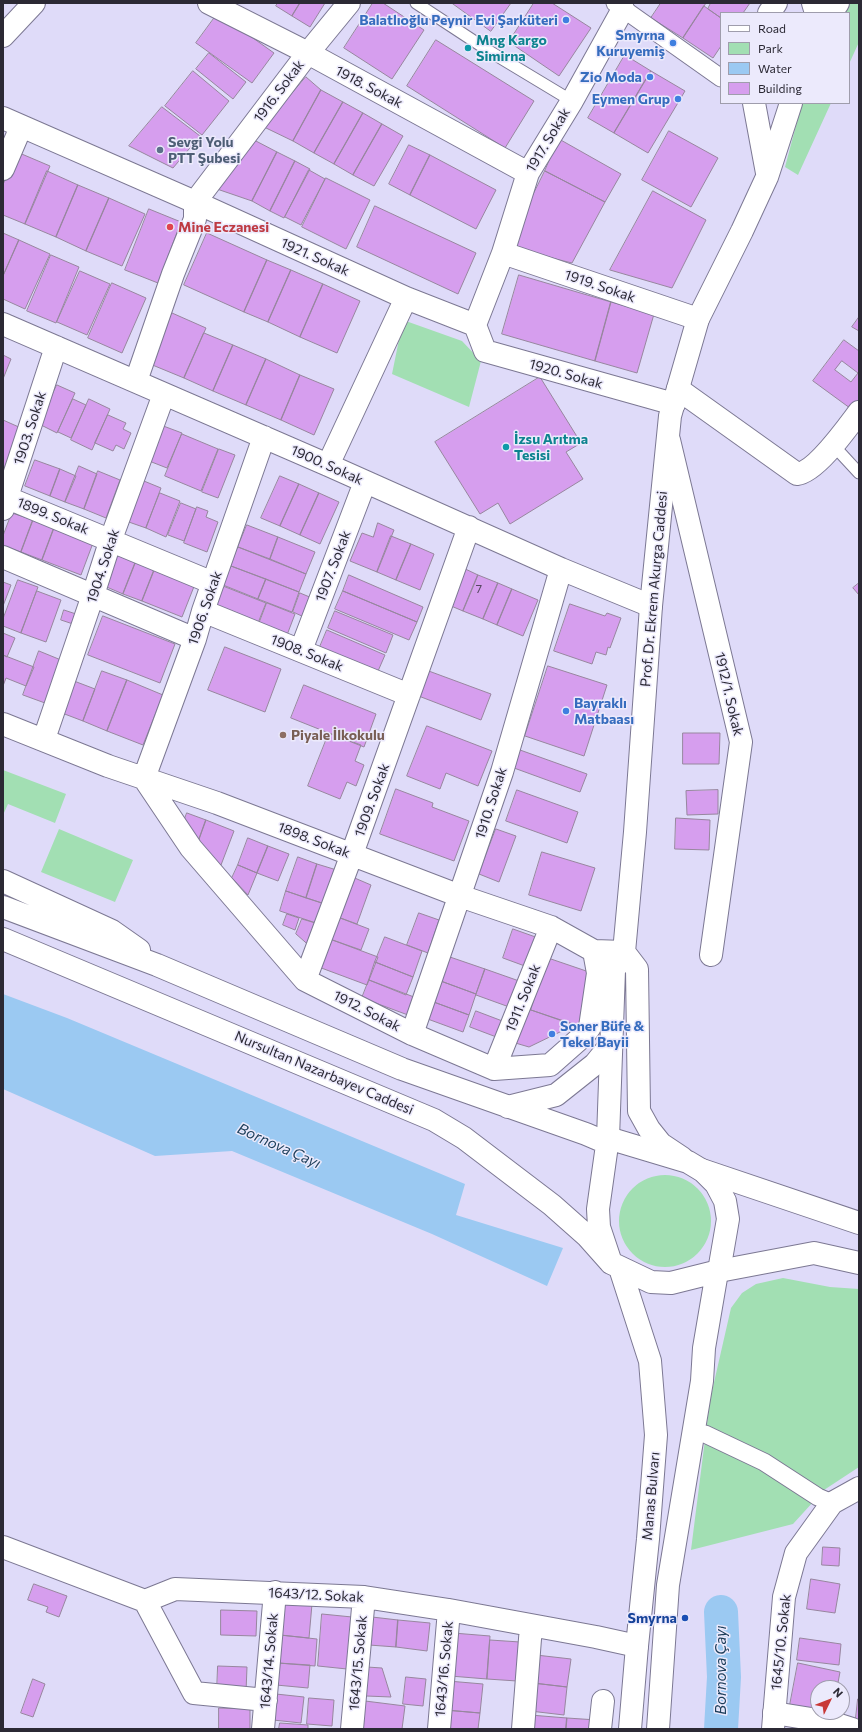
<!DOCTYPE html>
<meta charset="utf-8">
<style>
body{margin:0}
#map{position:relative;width:862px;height:1732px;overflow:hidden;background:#dfdbf9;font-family:Commissioner,sans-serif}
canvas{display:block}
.frame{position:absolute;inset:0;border:4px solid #2b2934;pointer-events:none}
.legend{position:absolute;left:720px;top:12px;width:130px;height:92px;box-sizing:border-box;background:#eceafc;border:1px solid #9f9dac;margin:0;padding:5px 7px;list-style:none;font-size:12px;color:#2b2934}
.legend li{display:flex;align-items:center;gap:8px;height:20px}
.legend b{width:20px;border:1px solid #9f9dac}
.north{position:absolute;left:810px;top:1680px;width:40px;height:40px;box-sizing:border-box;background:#eceafc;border:1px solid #9f9dac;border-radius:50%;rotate:47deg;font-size:11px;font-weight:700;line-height:16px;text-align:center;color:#2b2934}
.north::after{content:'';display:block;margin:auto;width:14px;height:18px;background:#c83937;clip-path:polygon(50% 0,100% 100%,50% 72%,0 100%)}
</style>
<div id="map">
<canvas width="862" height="1732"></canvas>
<div class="frame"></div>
<ul class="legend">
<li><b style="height:5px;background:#fff"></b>Road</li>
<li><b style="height:11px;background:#a2dfb3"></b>Park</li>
<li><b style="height:11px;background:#9bc9f2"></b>Water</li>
<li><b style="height:11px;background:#d69eee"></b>Building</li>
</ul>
<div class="north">N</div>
</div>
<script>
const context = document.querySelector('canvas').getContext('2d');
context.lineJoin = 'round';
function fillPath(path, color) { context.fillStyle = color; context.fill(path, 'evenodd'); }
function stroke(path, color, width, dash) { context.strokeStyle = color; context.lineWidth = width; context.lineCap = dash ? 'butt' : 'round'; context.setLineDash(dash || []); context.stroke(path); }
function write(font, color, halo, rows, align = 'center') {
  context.font = font + ' Commissioner,sans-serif'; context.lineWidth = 3; context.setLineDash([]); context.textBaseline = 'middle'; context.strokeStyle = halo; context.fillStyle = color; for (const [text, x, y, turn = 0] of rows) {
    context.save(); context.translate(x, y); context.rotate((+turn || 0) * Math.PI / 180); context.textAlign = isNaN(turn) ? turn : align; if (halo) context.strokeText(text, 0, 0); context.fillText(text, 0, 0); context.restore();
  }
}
fillPath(new Path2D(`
 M850,3H859V42L849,64V13H844Z
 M802,103H831L798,175L785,167Z
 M403,320L462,341L481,361L469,407L392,374Z
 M3,770L66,794L55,823L8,804L3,815Z
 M59,829L133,860L115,902L41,872Z
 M619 1221a46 46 0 1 1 92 0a46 46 0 1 1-92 0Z
 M783,1278L830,1287L859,1289V1467L824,1490L793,1524L691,1550L710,1400L731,1308L742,1293L756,1284Z`), '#a2dfb3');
fillPath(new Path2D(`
 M3,994L67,1018L465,1184L456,1215L563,1248L547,1286L432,1234L232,1151L155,1156L3,1089Z`), '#9bc9f2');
stroke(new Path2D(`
 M721,1612L724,1677L721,1729`), '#9bc9f2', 34);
const building = new Path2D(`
 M278,3H300L292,16L276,6Z
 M300,3H325L310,27L292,16Z
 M373,3H383L424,30L392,79L344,48Z
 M452,3H511L491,31Z
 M534,3H552L591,28L559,76L509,42Z
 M661,3H706L683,38L651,18Z
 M711,3H750L743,13H721V18L708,9Z
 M704,6L721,18V46L713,58L683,38Z
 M218,13L274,53L252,83L196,43Z
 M436,40L534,101L505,148L407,86Z
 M209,53L246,82L233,99L196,69Z
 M625,55L651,71L614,133L588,118Z
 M193,71L229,101L202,135L165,106Z
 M651,71L685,91L648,153L614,133Z
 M306,77L321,90L293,141L264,127Z
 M321,90L343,102L314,153L293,141Z
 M343,102L363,113L334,164L314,153Z
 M162,107L200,136L173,168L129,146Z
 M363,113L382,124L353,175L334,164Z
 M382,124L403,136L374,186L353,175Z
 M669,131L718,158L691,207L642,180Z
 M559,139L621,174L605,202L545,171Z
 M254,140L277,152L252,201L214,188Z
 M409,145L430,155L410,195L389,184Z
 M17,152L50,166L25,224L3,215V185Z
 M277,152L295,161L270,211L252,201Z
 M430,155L496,190L476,229L410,195Z
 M295,161L310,169L284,218L270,211Z
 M309,170L325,179L301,225L285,217Z
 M47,171L78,185L56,237L25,224Z
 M545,171L605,202L572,263L512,248L523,215Z
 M326,178L370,200L346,249L302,227Z
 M78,185L109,198L86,251L56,237Z
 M653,191L706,220L672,288L610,270Z
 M109,198L145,214L122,266L86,251Z
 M375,206L476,253L458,294L357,247Z
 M149,209L181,222L158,283L125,270Z
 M3,233L19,240L3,276Z
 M207,233L267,260L244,312L184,285Z
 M19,240L50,254L25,309L3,299V276Z
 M51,255L79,267L56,323L27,311Z
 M267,260L291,270L268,322L244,312Z
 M291,270L323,284L300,337L268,322Z
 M80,271L110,284L87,335L57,322Z
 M519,275L611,302L595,361L502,334Z
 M112,283L146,298L122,353L88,338Z
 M323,284L360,301L337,353L300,337Z
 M611,302L654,314L637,373L595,361Z
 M172,313L206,328L184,378L150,364Z
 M859,317V331L852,327Z
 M204,333L233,345L213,391L184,378Z
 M844,340L859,351V405L854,411L813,381ZM842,361L858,373L851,382L835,370Z
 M233,345L266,359L246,405L213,391Z
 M3,355L11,359L3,379Z
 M266,359L300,375L281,420L246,405Z
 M300,375L334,389L314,435L281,420Z
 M540,377L581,443L566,452L583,479L510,524L498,503L480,514L435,442Z
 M57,385L75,393L57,433L39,424Z
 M73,399L86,405L71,438L58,432Z
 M89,399L110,409L92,450L71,440Z
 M108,415L126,423L123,429L131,433L124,449L116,445L113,451L95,443Z
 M3,420L21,428L3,471Z
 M158,424L182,433L167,468L144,459Z
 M182,434L218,449L201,491L165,476Z
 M219,449L235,455L218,498L202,492Z
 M35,460L60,469L50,496L25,486Z
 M79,466L97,474L84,509L65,502Z
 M60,469L76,476L65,502L50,496Z
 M98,471L120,480L106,518L84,509Z
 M280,476L299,484L280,526L261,518Z
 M139,479L161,488L146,528L123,520Z
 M299,484L319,493L300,535L280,526Z
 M160,493L180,501L166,537L146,528Z
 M319,493L339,502L320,544L300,535Z
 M181,503L196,509L184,541L168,535Z
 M197,507L208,511L206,517L218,522L207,552L184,543Z
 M12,513L33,520L21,552L3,546V536Z
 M33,520L54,528L42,560L21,552Z
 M378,523L394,530L377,572L350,561L362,533L373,537Z
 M247,525L278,537L270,559L238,547Z
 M54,528L93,543L81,575L42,560Z
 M391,536L411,544L396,580L377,572Z
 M278,537L315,552L306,574L270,559Z
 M411,544L434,554L420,590L396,580Z
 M238,547L306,574L299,592L231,566Z
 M115,552L136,561L123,594L102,585Z
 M136,561L155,568L142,601L123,594Z
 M231,566L266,579L258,599L223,585Z
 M459,566L478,575L463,611L444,603Z
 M155,568L195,584L182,617L142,601Z
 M349,575L423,607L417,622L343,591Z
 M478,575L498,583L483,619L463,611Z
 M266,579L299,592L292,612L258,599Z
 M18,580L38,587L21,633L3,626V619Z
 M3,582L11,585L3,606Z
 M498,583L512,589L497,625L483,619Z
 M859,583V595L853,588Z
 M223,586L266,603L258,623L215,607Z
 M512,589L538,600L523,636L497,625Z
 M37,591L61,600L46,642L21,633Z
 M343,591L417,622L409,640L335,609Z
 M300,593L312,598L304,617L293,612Z
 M267,603L295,614L287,635L259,624Z
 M570,604L605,616L607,613L621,618L610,648L608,647L606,655L596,652L592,664L554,651Z
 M64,610L76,614L73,624L61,620Z
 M335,611L393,635L386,653L328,628Z
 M103,616L175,644L160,683L88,655Z
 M327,630L385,655L375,678L317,654Z
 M3,633L15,638L7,657L3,655Z
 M225,647L281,669L265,712L208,690Z
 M39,651L61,660L45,703L23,695Z
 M3,655L34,667L26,686L6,678L3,686Z
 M548,666L607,685L584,756L525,736Z
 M426,670L491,694L481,720L416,695Z
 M102,671L127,680L107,731L83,721Z
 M127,680L163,695L143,745L107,731Z
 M74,681L95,689L83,721L62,713Z
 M304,685L376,714L364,747L291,718Z
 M427,726L492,751L478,786L446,773L440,789L407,776Z
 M329,733L361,745L355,761L364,765L356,786L347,782L340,799L308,786Z
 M683,733H720L719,764H683Z
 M520,750L587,774L580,792L514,768Z
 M396,789L433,803L432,807L469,821L454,861L380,834Z
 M517,790L578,812L567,843L506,821Z
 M718,790V814L687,815L686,791Z
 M187,813L206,820L197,845L181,829Z
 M676,818L710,820L709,850L675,849Z
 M206,820L234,831L221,865L208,860L197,845Z
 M496,829L516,836L499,882L479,874Z
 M248,838L268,846L257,873L238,865Z
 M268,846L289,854L278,881L257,873Z
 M542,852L595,868L581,911L529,895Z
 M298,857L317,864L306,898L286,891Z
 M317,864L340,871L328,905L306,898Z
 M238,865L257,873L248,895L232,878Z
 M350,876L371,885L357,924L335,916Z
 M286,891L328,905L322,925L280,911Z
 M419,913L439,920L428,953L407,945Z
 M287,914L299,918L295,930L283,925Z
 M335,916L369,929L361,950L327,938Z
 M302,919L322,925L313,949L296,934Z
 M513,929L544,940L533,969L503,958Z
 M385,937L422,951L413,977L375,962Z
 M327,938L378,957L367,985L316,966Z
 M447,956L485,969L476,994L438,980Z
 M548,958L595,974L579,1026L531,1010Z
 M375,962L413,977L406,995L369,980Z
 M485,969L522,982L512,1008L476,995Z
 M369,980L414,997L408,1015L362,998Z
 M438,980L476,994L469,1015L431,1001Z
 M431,1001L469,1015L463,1032L425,1018Z
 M522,1008L531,1010L571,1024L564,1030L529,1047L512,1042Z
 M476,1011L505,1022L499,1038L470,1027Z
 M823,1547L840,1548L839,1566L822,1565Z
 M811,1579L840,1584L835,1613L807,1609Z
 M34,1584L67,1596L59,1617L46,1612L48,1607L28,1600Z
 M283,1601L312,1604L309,1638L280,1635Z
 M221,1610L257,1611L256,1636L221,1635Z
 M322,1614L352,1617L347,1669L318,1666Z
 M372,1617L398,1620L396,1647L369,1645Z
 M398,1620L430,1623L427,1651L396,1647Z
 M453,1633L490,1636L487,1679L450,1676Z
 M280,1635L317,1639L315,1666L278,1663Z
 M800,1638L841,1644L839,1665L797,1660Z
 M490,1640L520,1642L517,1681L487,1679Z
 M536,1655L571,1659L567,1687L533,1683Z
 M278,1663L310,1665L308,1688L276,1685Z
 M798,1663L840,1672L837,1688H818V1710L790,1705Z
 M218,1666L247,1667L246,1692L217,1691Z
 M367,1667L382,1668L391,1697L366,1696Z
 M406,1677L426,1679L423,1706L403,1704Z
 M33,1679L45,1684L33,1717L21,1713Z
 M448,1681L483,1684L480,1713L445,1710Z
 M533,1683L567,1687L564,1715L530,1711Z
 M276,1694L304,1697L301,1723L273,1720Z
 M309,1698L334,1700L332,1726L307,1724Z
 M858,1699H859V1727H855Z
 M365,1701L405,1706L402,1729H362Z
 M219,1708L250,1709V1729H219Z
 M445,1710L480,1713L478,1729H443Z
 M530,1715L567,1718L566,1729H529Z
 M567,1718L597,1720L596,1729H566Z
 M280,1723L308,1725V1729H279Z`);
fillPath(building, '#d69eee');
stroke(building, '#97869e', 1);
const service = new Path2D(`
 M416,3L489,51L572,101
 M834,446L859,473`);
const pedestrian = new Path2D(`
 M615,3L721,78
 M705,1434L764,1462L818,1497L832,1503`);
const minor = new Path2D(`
 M209,3L308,53L528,173
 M3,36L34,3
 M3,118L195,202L406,298L475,325
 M3,169L21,127
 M503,253L698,319
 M3,324L328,465L561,569L651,606
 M475,325L503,253L528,173L572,101L623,9
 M475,325L485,351L674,404
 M136,381L173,274L195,219V202L308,53L349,3
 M678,389L797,474C816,472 847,428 859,412
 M264,437L203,611L195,639L144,778L191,848L305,980L412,1034L494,1069L550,1065L584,1035L590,1027L598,973L594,951
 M669,440L741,742L711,955
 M328,465L406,298
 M3,496L213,583
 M3,509L56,347
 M3,557L195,639
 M203,611L409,695
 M301,650L365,482
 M3,724L108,766L217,803L460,896L551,927L594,951L624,952
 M44,739L93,595L111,539L164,394
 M305,980L352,854L469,527
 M412,1034L502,772L561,569
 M494,1069L551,927
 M3,1547L145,1601L175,1589L364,1597L449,1610L596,1637L637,1646
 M145,1601L194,1693L266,1700
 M774,1713L830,1722L852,1729
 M263,1729L275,1592
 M352,1729L364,1597
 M439,1729L449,1610
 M523,1729L531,1626
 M600,1729L603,1701`);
const tertiary = new Path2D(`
 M773,1729L784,1597L796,1553L832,1503L859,1488`);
const secondary = new Path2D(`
 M813,3L816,13
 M769,13L776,3
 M831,13L838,3
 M754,103L767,173
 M624,952L637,969L639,1111L649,1129L661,1144L682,1158
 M608,1138L614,970L624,952L635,832L651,606L670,416L698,319L742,231L767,177L791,103
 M702,1170L859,1223
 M719,1271L814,1253L859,1263`);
const primary = new Path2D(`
 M3,881L112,931L139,950
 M3,907L157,965L402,1069L586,1134L607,1143
 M3,939L434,1120L464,1138L552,1205L587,1236L611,1263L651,1282L671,1283L719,1271L728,1219L725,1201L716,1184L703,1171L688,1162L608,1138L598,1209L599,1227L611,1263
 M508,1107L556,1095L595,1064L612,1043
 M620,1268L650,1361L656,1435L648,1539L637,1646L630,1729
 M658,1729L668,1585L702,1381L704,1348L717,1272`);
stroke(service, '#7c7893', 13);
stroke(pedestrian, '#7c7893', 19);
stroke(minor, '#7c7893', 24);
stroke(tertiary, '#7c7893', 24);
stroke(secondary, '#7c7893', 24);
stroke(primary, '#7c7893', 24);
stroke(service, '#fff', 11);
stroke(pedestrian, '#fff', 17);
stroke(minor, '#fff', 22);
stroke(tertiary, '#fff', 22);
stroke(secondary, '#fff', 22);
stroke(primary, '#fff', 22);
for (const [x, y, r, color] of [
 [566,20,4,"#3f7fe0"],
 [673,43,4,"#3f7fe0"],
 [468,48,4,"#0f9aa8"],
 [650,77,4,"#3f7fe0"],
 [678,99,4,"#3f7fe0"],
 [160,150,4,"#5c6f8a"],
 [170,227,4,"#e0444e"],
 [506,447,4,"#0f9aa8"],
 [566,711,4,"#3f7fe0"],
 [283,735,4,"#8d6e63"],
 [552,1034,4,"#3f7fe0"],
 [685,1618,4,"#1a4fb4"]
]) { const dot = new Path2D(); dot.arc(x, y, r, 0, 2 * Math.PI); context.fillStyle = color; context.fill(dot); stroke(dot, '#eceafc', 1.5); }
write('12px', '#564662', null, [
 ["7",479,589]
]);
write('bold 14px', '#366cbe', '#eceafc', [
 ["Balatlıoğlu Peynir Evi Şarküteri",558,20],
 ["Smyrna",665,35],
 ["Kuruyemiş",665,51],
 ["Zio Moda",642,77],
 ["Eymen Grup",670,99],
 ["Bayraklı",574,703,"left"],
 ["Matbaası",574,719,"left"],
 ["Soner Büfe &",560,1026,"left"],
 ["Tekel Bayii",560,1042,"left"]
], 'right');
write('bold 14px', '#0d838f', '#eceafc', [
 ["Mng Kargo",476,40],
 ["Simirna",476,56],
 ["İzsu Arıtma",514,439],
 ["Tesisi",514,455]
], 'left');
write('14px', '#2b2934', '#eceafc', [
 ["1918. Sokak",369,87,28],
 ["1916. Sokak",279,91,-53],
 ["1917. Sokak",548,140,-59],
 ["1921. Sokak",315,257,24],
 ["1919. Sokak",600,286,19],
 ["1920. Sokak",566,374,16],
 ["1903. Sokak",30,428,-72],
 ["1900. Sokak",327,465,24],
 ["1899. Sokak",53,516,22],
 ["1904. Sokak",103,566,-72],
 ["1907. Sokak",333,566,-69],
 ["Prof. Dr. Ekrem Akurga Caddesi",654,589,-85],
 ["1906. Sokak",205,608,-71],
 ["1908. Sokak",307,653,22],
 ["1912/1. Sokak",729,694,77],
 ["1909. Sokak",372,800,-70],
 ["1910. Sokak",491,803,-72],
 ["1898. Sokak",314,840,21],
 ["1911. Sokak",523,998,-68],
 ["1912. Sokak",367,1011,27],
 ["Nursultan Nazarbayev Caddesi",324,1073,23],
 ["Manas Bulvarı",651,1496,-85],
 ["1643/12. Sokak",316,1595,3],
 ["1645/10. Sokak",781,1642,-84],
 ["1643/14. Sokak",269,1661,-85],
 ["1643/15. Sokak",358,1663,-85],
 ["1643/16. Sokak",444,1669,-85]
]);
write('bold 14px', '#4e5e75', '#eceafc', [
 ["Sevgi Yolu",168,142],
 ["PTT Şubesi",168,158]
], 'left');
write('bold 14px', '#be3a42', '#eceafc', [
 ["Mine Eczanesi",178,227]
], 'left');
write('bold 14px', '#785e54', '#eceafc', [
 ["Piyale İlkokulu",291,735]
], 'left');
write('bold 14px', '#164399', '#eceafc', [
 ["Smyrna",677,1618]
], 'right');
write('italic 15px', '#1c3e5a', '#eceafc', [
 ["Bornova Çayı",279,1146,24],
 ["Bornova Çayı",721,1670,-90]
]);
</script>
